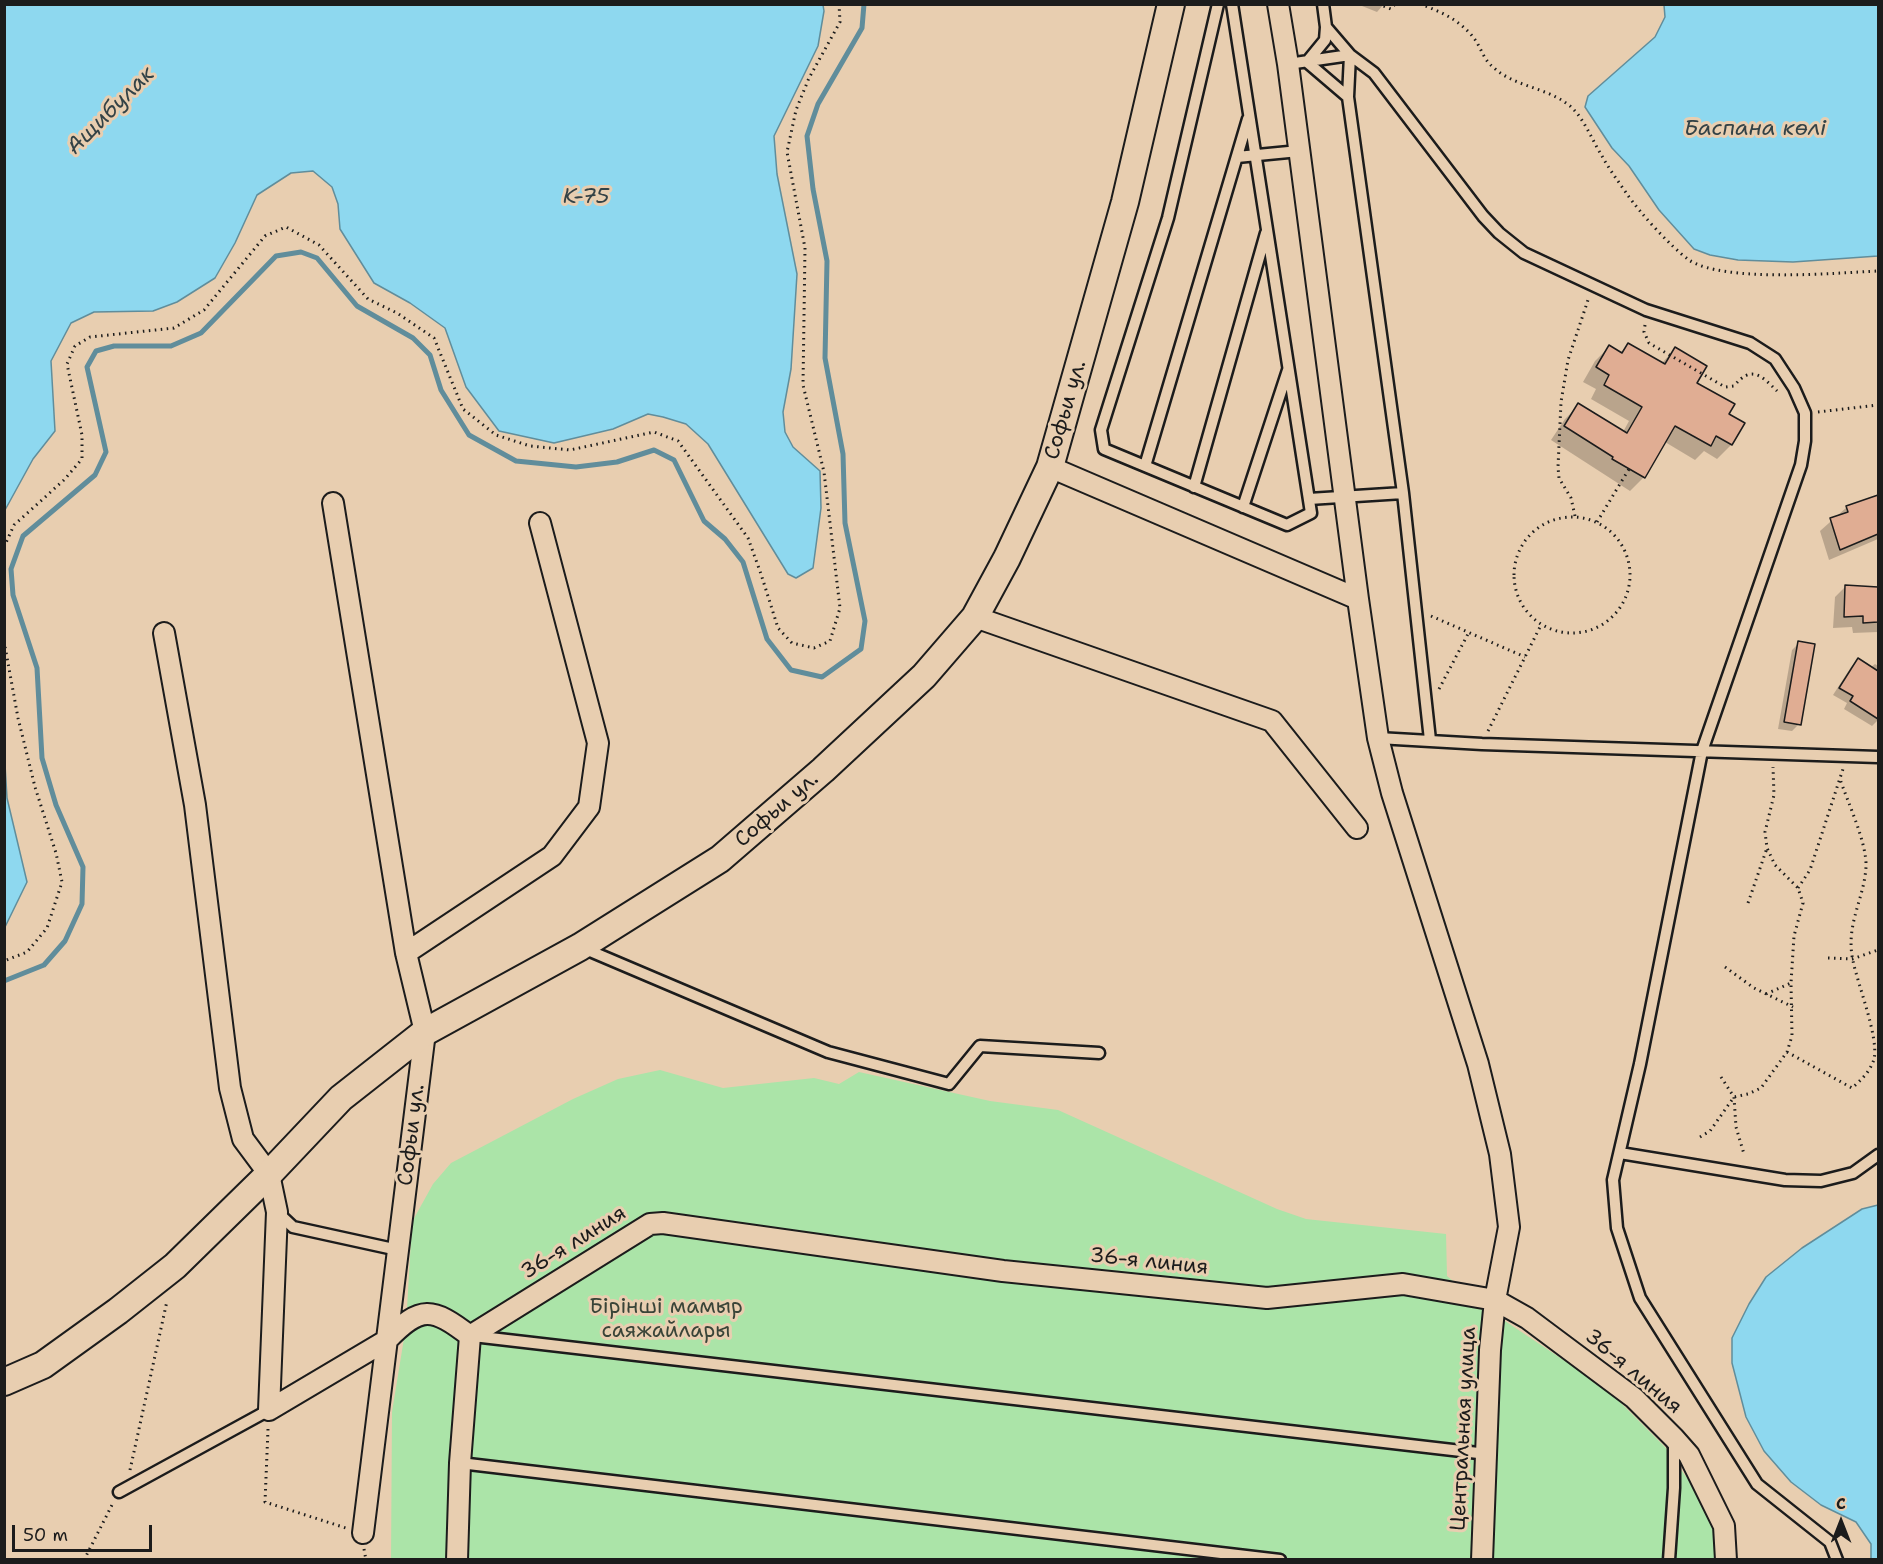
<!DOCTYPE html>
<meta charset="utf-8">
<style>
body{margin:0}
#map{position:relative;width:1883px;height:1564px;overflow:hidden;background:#e8ceb0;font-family:"Shantell Sans",sans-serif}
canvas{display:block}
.frame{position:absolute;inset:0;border:6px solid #1c1c1c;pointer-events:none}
.north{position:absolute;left:1811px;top:1492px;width:60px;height:60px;-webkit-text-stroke:4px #e8ceb0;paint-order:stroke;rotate:0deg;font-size:16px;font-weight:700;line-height:24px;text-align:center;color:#1c1c1c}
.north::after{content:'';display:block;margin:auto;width:21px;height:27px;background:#1c1c1c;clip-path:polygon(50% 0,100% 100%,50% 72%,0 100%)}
.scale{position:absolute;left:12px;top:1525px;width:140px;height:27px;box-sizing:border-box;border:3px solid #1c1c1c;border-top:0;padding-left:8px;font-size:18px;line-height:21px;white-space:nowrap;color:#1c1c1c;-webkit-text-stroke:4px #e8ceb0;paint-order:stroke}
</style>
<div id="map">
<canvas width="1883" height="1564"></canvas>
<div class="frame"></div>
<div class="north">С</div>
<div class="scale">50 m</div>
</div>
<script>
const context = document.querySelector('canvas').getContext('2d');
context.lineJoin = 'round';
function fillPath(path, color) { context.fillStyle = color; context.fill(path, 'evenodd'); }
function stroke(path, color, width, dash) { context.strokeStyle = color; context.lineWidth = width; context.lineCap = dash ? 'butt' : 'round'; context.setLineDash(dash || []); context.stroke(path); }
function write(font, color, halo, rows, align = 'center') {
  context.font = font + ' "Shantell Sans",sans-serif'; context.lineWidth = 6; context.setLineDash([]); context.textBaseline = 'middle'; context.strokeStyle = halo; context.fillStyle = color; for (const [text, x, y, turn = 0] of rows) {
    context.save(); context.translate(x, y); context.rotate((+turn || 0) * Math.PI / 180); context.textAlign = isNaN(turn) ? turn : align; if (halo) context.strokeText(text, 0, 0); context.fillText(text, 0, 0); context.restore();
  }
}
fillPath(new Path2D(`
 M660,1070L723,1088L814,1078L839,1084L859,1072L990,1101L1058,1110L1277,1209L1306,1219L1446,1234L1447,1276L1481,1305L1607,1389L1666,1448L1696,1491L1716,1528L1720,1560H391L392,1412L406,1326L412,1222L433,1184L451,1163L573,1099L618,1079Z`), '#abe4a8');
const water = new Path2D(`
 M5,4L823,5L824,11L818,46L774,136L777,174L797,274L791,369L783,412L785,432L793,447L820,471L821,508L813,568L796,578L788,574L708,444L686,424L663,417L648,414L613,429L554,443L499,431L466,387L445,328L410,303L374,283L340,229L338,204L332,187L313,171L291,173L257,195L235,243L215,278L177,302L153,311L94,312L71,323L51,361L55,431L33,459L5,510Z
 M1664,5H1878V256L1793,262L1738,260L1710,255L1694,249L1659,210L1629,166L1612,148L1585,107L1588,96L1655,37L1665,17Z
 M4,748L7,798L27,882L5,927Z
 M1878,1205V1559L1871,1560V1544L1856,1522L1821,1505L1791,1482L1764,1451L1746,1417L1732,1363V1338L1749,1304L1766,1277L1802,1248L1862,1209Z`);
fillPath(water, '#8ed8ef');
stroke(water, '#608d9b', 1.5);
fillPath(new Path2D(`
 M1357,4H1384L1377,12Z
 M1628,345L1661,364L1675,349L1695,383L1727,415L1743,423L1731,445L1717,459L1704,451L1695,460L1665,442L1644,477L1630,491L1551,440L1565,419L1579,405L1623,432L1629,421L1591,399L1596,389L1583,382L1595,361L1609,347L1620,353Z
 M1878,497V539L1829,560L1820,531L1847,507Z
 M1846,586L1878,588V632L1853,633L1852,627L1833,628L1835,597Z
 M1799,643V724L1792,731L1778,729L1792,650Z
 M1858,660L1870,668L1875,664L1878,666V720L1872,726L1844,709L1847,703L1833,695L1851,667Z`), '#0003');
stroke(new Path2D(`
 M4,981L44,965L65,941L82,904L83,867L56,805L42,758L37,668L13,595L11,569L23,536L95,475L106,452L87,367L96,351L114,346H171L201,333L276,256L301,252L317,258L357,306L413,338L430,355L441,390L469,435L516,461L576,467L617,462L654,450L674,460L704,521L725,539L743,562L767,639L791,670L822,677L861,649L865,621L845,523L843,454L825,358L827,261L813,189L807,136L818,104L862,28L864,4`), '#608d9b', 5);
const building = new Path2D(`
 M1628,343L1665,364L1675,347L1707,366L1697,383L1735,404L1729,414L1745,423L1732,445L1716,436L1711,446L1675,426L1645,478L1612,459L1613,457L1564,426L1578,403L1627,433L1642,407L1604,385L1609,375L1596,367L1609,345L1622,353Z
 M1878,495V534L1840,550L1830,518L1848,512L1846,506Z
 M1845,585L1878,587V622L1863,623V616L1844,617Z
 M1798,641L1815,644L1801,725L1784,722Z
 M1858,658L1878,671V719L1850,701L1853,696L1839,688Z`);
fillPath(building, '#e0ad93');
stroke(building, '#1c1c1c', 1.5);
const service = new Path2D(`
 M1218,4L1168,218L1101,430L1104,449L1287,525L1311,513L1232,4
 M1323,4L1326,27L1350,55L1348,97L1403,493L1430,740
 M1326,27L1325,40L1307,62L1348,97
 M1288,64L1350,55L1374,73L1483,216L1499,233L1524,253L1646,310L1750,343L1775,359L1794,388L1805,413V441L1801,465L1702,751L1640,1064L1613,1180L1617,1228L1640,1298L1757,1484L1830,1542L1837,1560
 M1237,157L1299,151
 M1145,466L1248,119
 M1194,487L1266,233
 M1309,499L1403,493
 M1243,507L1288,370
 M1378,738L1482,744L1878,757
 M583,948L828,1052L949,1084L980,1046L1099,1053
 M1620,1153L1785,1180L1821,1181L1853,1173L1878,1155
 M277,1212L293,1227L398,1250
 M473,1336L1487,1454
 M460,1463L1280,1560
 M119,1492L269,1410
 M1669,1560L1674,1488V1440`);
const minor = new Path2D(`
 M1278,4L1288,64L1358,599L1378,738L1392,793L1478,1064L1500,1154L1509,1227L1495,1300L1490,1350L1482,1560
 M1050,467L1358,599
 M333,503L406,953L425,1032L363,1533
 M975,617L1272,721L1357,828
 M164,633L195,805L230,1088L243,1139L269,1174L277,1212L269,1410
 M406,953L552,856L589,807L598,743L540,523
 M470,1336L650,1224L663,1223L1003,1271L1267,1298L1403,1284L1495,1300L1527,1318L1634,1398L1674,1438L1689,1455L1724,1526L1726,1560
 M269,1410L387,1340C421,1305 432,1307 470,1336
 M457,1560L460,1463L470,1336`);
const tertiary = new Path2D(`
 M4,1382L43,1365L118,1311L175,1266L269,1174L341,1098L425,1032L580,947L720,859L823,770L924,676L975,617L1007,558L1050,467L1125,202L1171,4`);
stroke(service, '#1c1c1c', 15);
stroke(minor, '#1c1c1c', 24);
stroke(tertiary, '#1c1c1c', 30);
stroke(new Path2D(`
 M1378,4L1391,9L1395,4
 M1420,4C1442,12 1462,21 1476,41C1481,49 1485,61 1493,67C1514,87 1547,87 1570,106C1584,118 1592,140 1602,156C1609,169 1618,181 1627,194C1640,213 1670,246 1689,260C1724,283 1835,273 1878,271
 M1645,325L1644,332L1649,343L1725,387L1734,386C1751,365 1761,375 1777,391
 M1818,412L1878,405
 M1575,516L1571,498L1559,478L1558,467L1561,402L1568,360L1589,297
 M1514 575a58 58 0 1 1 116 0a58 58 0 1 1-116 0Z
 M1597,522L1629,469
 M4,547L14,525L64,480L82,459V435L67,364L75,346L90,337L174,328L204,310L265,236L286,227L319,245L368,299L397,313L434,338L463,409L496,435L530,446L570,450L654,432L678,441L748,538L761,574L778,628L792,643L814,648L830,641L840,608L824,472L803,385L805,248L787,152L796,110L809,78L840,22L839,4
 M1431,616L1525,657
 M4,641L18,718L35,787L56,853L62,882L47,928L27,952L4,961
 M1439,689L1469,632
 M1488,731L1541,625
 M1798,888L1810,870L1843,769
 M1748,903L1767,848
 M1828,958L1852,959L1878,950
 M1725,967L1754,988L1793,1007
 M1766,994L1791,983
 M1787,1052L1852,1088C1861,1080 1870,1072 1874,1059C1879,1038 1858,985 1853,961C1845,925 1864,900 1866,867C1867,843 1848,803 1840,779
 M1721,1077L1734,1097L1736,1127L1744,1154
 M1700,1137L1710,1131L1734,1097L1748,1094L1761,1088L1787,1052L1792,1036L1791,983L1794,936L1803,903L1798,888L1775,865L1767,848L1765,832L1774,795L1773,767
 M268,1429L265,1502L346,1528
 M130,1470L167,1301
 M364,1549L366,1560
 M84,1560L113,1503`), '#1c1c1c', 3, [1.5, 4.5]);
stroke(service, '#e8ceb0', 10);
stroke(minor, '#e8ceb0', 20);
stroke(tertiary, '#e8ceb0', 26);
write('21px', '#1c1c1c', '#e8ceb0', [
 ["Софьи ул.",1066,410,-74],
 ["Софьи ул.",777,810,-41],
 ["Софьи ул.",412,1135,-83],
 ["36-я линия",574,1243,-32],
 ["36-я линия",1149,1262,6],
 ["36-я линия",1633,1372,40],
 ["Центральная улица",1464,1429,-87]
]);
write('21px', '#394438', '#e8ceb0', [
 ["Бірінші мамыр",666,1308],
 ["саяжайлары",666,1332]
]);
write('italic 22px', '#334246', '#e8ceb0', [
 ["Ащибулак",111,111,-45],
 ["Баспана көлі",1755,129],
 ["К-75",586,197]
]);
</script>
